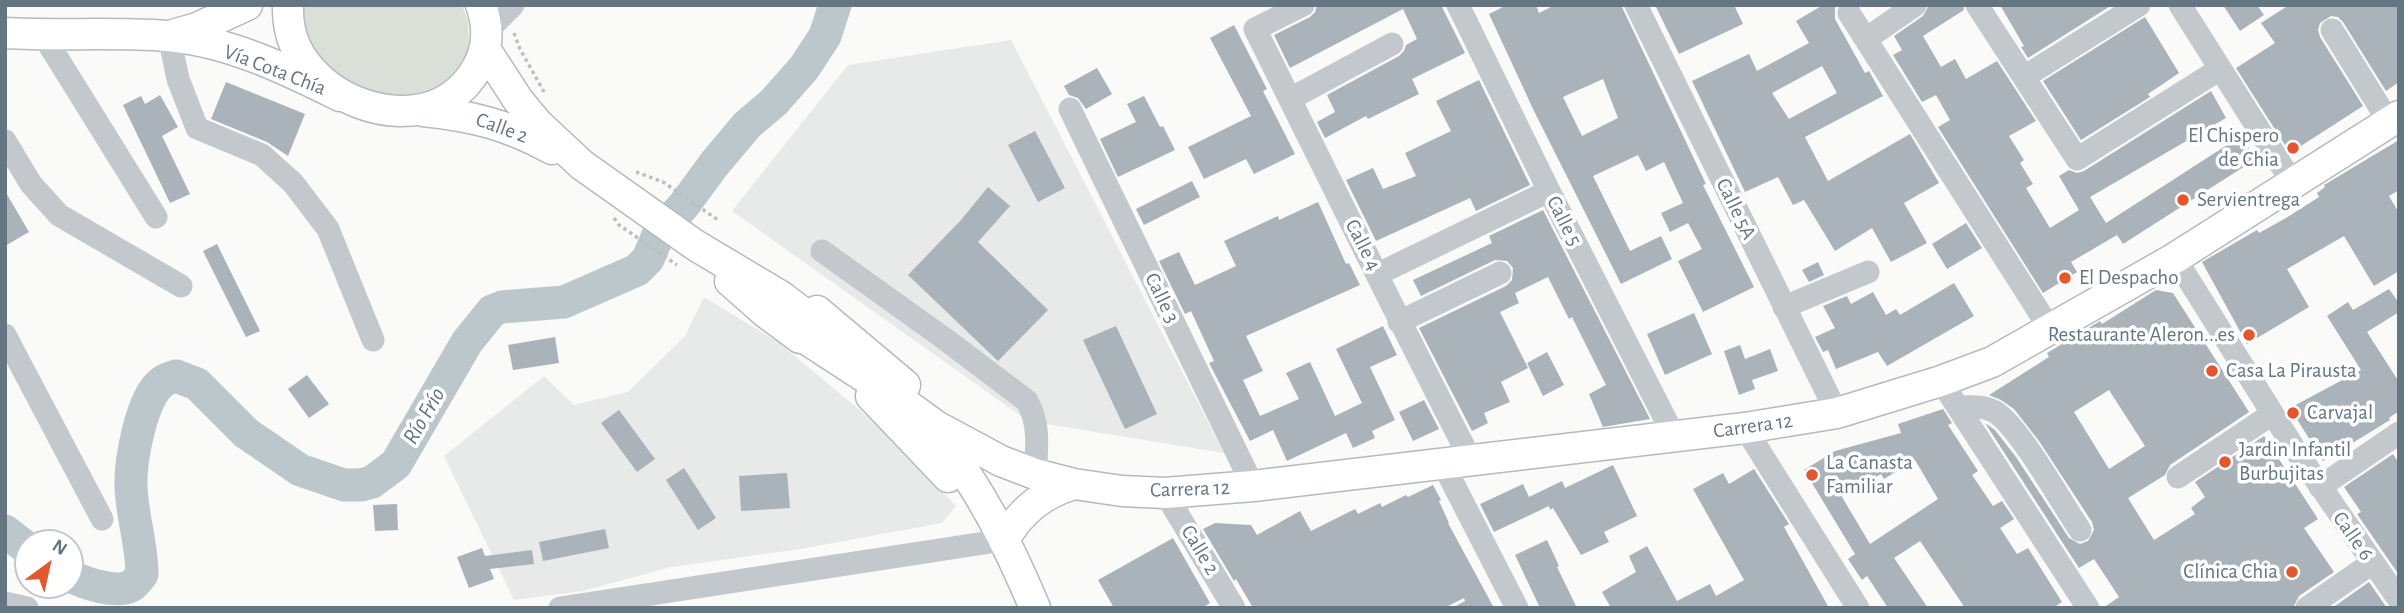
<!DOCTYPE html>
<meta charset="utf-8">
<style>
body{margin:0}
#map{position:relative;width:2404px;height:613px;overflow:hidden;background:#fafaf8;font-family:"Alegreya Sans",sans-serif}
canvas{display:block}
.frame{position:absolute;inset:0;border:7px solid #657683;pointer-events:none}
.north{position:absolute;left:14px;top:529px;width:70px;height:70px;box-sizing:border-box;background:#fff;border:2px solid #c1c8cd;border-radius:50%;rotate:33deg;font-size:19px;font-weight:700;line-height:28px;text-align:center;color:#657683}
.north::after{content:'';display:block;margin:auto;width:24px;height:32px;background:#e4572e;clip-path:polygon(50% 0,100% 100%,50% 72%,0 100%)}
</style>
<div id="map">
<canvas width="2404" height="613"></canvas>
<div class="frame"></div>
<div class="north">N</div>
</div>
<script>
const context = document.querySelector('canvas').getContext('2d');
context.lineJoin = 'round';
function fillPath(path, color) { context.fillStyle = color; context.fill(path, 'evenodd'); }
function stroke(path, color, width, dash) { context.strokeStyle = color; context.lineWidth = width; context.lineCap = dash ? 'butt' : 'round'; context.setLineDash(dash || []); context.stroke(path); }
function write(font, color, halo, rows, align = 'center') {
  context.font = font + ' "Alegreya Sans",sans-serif'; context.lineWidth = 7; context.setLineDash([]); context.textBaseline = 'middle'; context.strokeStyle = halo; context.fillStyle = color; for (const [text, x, y, turn = 0] of rows) {
    context.save(); context.translate(x, y); context.rotate((+turn || 0) * Math.PI / 180); context.textAlign = isNaN(turn) ? turn : align; if (halo) context.strokeText(text, 0, 0); context.fillText(text, 0, 0); context.restore();
  }
}
fillPath(new Path2D(`
 M1011,40L1224,453L1028,421L732,211L848,65Z
 M704,297L778,342L892,437L956,506L942,523L801,549L671,567L583,591L514,600L444,456L544,376L574,405L628,392L685,336Z`), '#e8e9e9');
fillPath(new Path2D(`
 M303,5H462L468,21L469,48L457,73L436,90L414,97L392,98L344,84L306,47L300,20Z`), '#dadfd7');
stroke(new Path2D(`
 M5,531L28,549
 M70,576C84,583 116,594 131,586C135,584 139,578 142,574C142,545 132,516 131,487C130,462 141,399 161,383C165,379 171,378 176,376L197,384L246,433L300,470L344,485H361L372,482L396,464L467,342L492,311L502,307L564,302L637,270L648,259L659,233L684,205L715,163L747,125L774,102L804,68L825,36L835,5`), '#bbc7cb', 33);
fillPath(new Path2D(`
 M1317,5H1441L1465,53L1412,79L1419,94L1368,119L1366,116L1325,138L1317,122L1335,112L1327,95L1399,56L1404,51L1406,45L1417,39L1403,9L1290,68L1274,35L1310,17L1315,12Z
 M1507,5H1536L1539,13L1555,5H1621L1706,184L1703,185L1754,287L1703,312L1678,261L1702,249L1688,223L1670,232L1661,213L1683,203L1664,162L1646,171L1638,155L1593,176L1630,251L1661,236L1672,259L1621,284L1534,111L1489,14ZM1603,79L1618,118L1582,136L1563,97Z
 M1655,5H1734L1743,24L1679,54Z
 M1823,5H1835V19L1865,73L1869,71L1883,96L1805,137L1828,181L1910,134L1939,183L1904,203L1927,243L1891,262L1872,228L1835,251L1804,200L1793,205L1778,177L1745,192L1692,81L1749,54L1757,71L1809,43L1796,21ZM1822,66L1837,93L1789,119L1772,93Z
 M1929,5H1963L1964,10L1923,36L1941,67L1955,59L1966,79L1997,61L2036,121L2009,136L2024,160L2020,163L2033,184L2026,188L2050,228L2079,210L2059,176L2069,170L2077,173L2084,171L2211,91L2226,118L2090,197L2106,223L2241,136L2256,159L2123,244L2117,235L2071,262L2077,272L2043,293L1938,127L1950,120L1936,95L1922,102L1893,55L1902,50L1894,36L1923,16Z
 M2000,5H2112L2028,58L2021,47L2024,46Z
 M2223,5H2257L2264,15L2240,31Z
 M2289,5H2399V82L2386,91L2343,22L2338,17L2331,16L2320,23L2318,30L2320,37L2363,106L2290,153L2236,68L2275,43L2261,23Z
 M2145,17L2179,73L2148,94L2150,97L2081,140L2043,81Z
 M1234,25L1267,89L1263,91L1295,154L1254,174L1246,159L1204,179L1188,147L1251,116L1210,38Z
 M1097,68L1112,94L1086,109L1078,98L1069,95L1064,86Z
 M1479,80L1530,185L1476,211L1470,198L1376,241L1346,180L1373,168L1383,189L1416,176L1405,153L1451,131L1436,101Z
 M226,82L305,114L288,156L267,142L211,119Z
 M160,95L178,127L162,136L190,194L170,203L123,105L141,96L145,104Z
 M1144,96L1160,127L1163,126L1175,150L1118,177L1100,139L1136,122L1127,104Z
 M1035,131L1065,188L1038,202L1008,145Z
 M2399,140V190L2389,196L2399,213V271L2374,286L2344,236L2287,269L2309,307L2247,344L2202,262L2257,230L2259,233L2286,218L2319,197L2317,193L2325,187L2324,185Z
 M1192,181L1200,197L1144,225L1136,209Z
 M988,187L1010,206L978,242L1048,310L998,361L908,275L961,220Z
 M5,191L29,232L5,246Z
 M1318,202L1346,264L1349,263L1360,285L1246,336L1263,371L1243,380L1260,416L1299,399L1286,373L1310,362L1335,416L1362,403L1336,349L1383,326L1397,355L1370,367L1395,420L1372,431L1375,438L1353,448L1346,433L1287,461L1273,430L1250,441L1209,363L1214,361L1191,311L1185,314L1159,261L1179,252L1195,285L1236,266L1224,241L1278,216L1279,220Z
 M1543,210L1650,419L1603,427L1589,394L1606,385L1572,317L1569,319L1548,277L1515,293L1519,303L1500,312L1528,368L1501,382L1510,402L1484,413L1488,423L1472,431L1456,400L1419,328L1506,286L1512,280L1513,268L1507,261L1495,260L1421,296L1413,280L1492,243L1489,236Z
 M1966,223L1982,248L1947,269L1932,244Z
 M217,244L260,331L246,337L203,251Z
 M1818,262L1824,275L1809,282L1802,270Z
 M1954,283L1974,316L1887,366L1878,352L1836,369L1828,350L1823,352L1815,337L1835,328L1823,306L1847,296L1851,304L1873,292L1886,315L1896,309L1900,315Z
 M2389,289L2399,303V312L2367,332L2399,382V411L2389,418L2390,420L2323,461L2290,408L2361,370L2327,316L2348,302L2353,310Z
 M2156,290L2173,293L2249,412L2170,465L2165,475L2128,498L2154,540L2195,514L2191,508L2205,497L2195,482L2264,436L2318,519L2304,528L2334,572L2299,596L2293,608H2103L2119,597L2094,559L2079,568L1985,423L1995,430L2016,457L2069,538L2080,544L2088,541L2094,530L2092,522L2039,441L2014,409L2001,400L1989,395L2049,357L2047,353L2100,321L2102,324ZM2109,390L2145,446L2109,469L2074,412Z
 M1694,313L1712,354L1665,375L1647,334Z
 M1116,326L1157,414L1125,429L1083,340Z
 M555,337L559,363L513,370L508,345Z
 M1740,345L1745,359L1770,349L1778,371L1752,380L1755,389L1739,395L1724,351Z
 M1547,352L1564,385L1543,396L1527,363Z
 M307,375L329,404L309,418L288,389Z
 M1424,400L1439,429L1413,441L1399,412Z
 M1943,409L1952,423L1948,425L1978,471L1972,475L1993,506L2002,501L2014,519L2000,528L2017,554L2028,548L2062,602L2053,608H1965L1920,541L1894,558L1928,608H1888L1867,576L1862,580L1848,559L1855,554L1804,470L1835,451L1901,433L1898,424ZM1915,460L1938,499L1870,544L1842,497L1881,474L1884,479Z
 M619,410L655,459L637,472L601,423Z
 M2393,454L2399,463V575L2357,514L2361,512L2344,487Z
 M1613,465L1637,516L1604,532L1609,542L1581,555L1553,508L1550,510L1549,506L1494,532L1480,504L1523,484L1529,497L1562,481L1565,488Z
 M684,468L716,518L698,530L666,480Z
 M1754,469L1789,524L1784,527L1829,608H1611L1602,592L1636,572L1629,556L1647,546L1677,601L1710,584L1716,596L1744,580L1693,489L1723,473L1729,484Z
 M787,473L790,508L741,511L739,476Z
 M1433,485L1441,500L1439,501L1449,523H1448L1494,608H1452L1465,601L1464,598L1444,608H1253L1236,579L1234,581L1203,529L1215,523L1251,525L1257,535L1300,511L1311,531L1355,509L1358,514L1380,503L1382,507L1406,495L1408,497Z
 M397,504L398,530L375,531L373,505Z
 M605,529L609,548L543,561L539,542Z
 M1173,538L1210,603L1202,608H1114L1098,580Z
 M1547,540L1559,566L1557,567L1577,608H1540L1515,555Z
 M482,548L485,556L532,550L534,564L490,569L494,579L469,588L457,557Z
 M2369,582L2387,608H2332Z`), '#aab3b9');
const major = new Path2D(`
 M288,5C287,37 298,59 321,80C363,117 436,127 472,76C488,54 490,30 481,5
 M5,33C59,36 114,32 167,36C228,41 286,69 340,96
 M169,36L197,28L247,5
 M485,49L518,100L538,124L582,165L695,245L782,297L829,333
 M423,111C473,116 508,125 552,149
 M730,281L765,312L800,338
 M817,311L905,385
 M786,326L906,404L936,426L1001,461L1035,474L1074,484L1122,491L1165,493L1253,486L1745,428L1837,413L1941,381L1992,362L2175,258L2399,116
 M871,396L948,477
 M937,434C980,488 1008,544 1035,608
 M1004,540C1020,511 1043,493 1074,484`);
stroke(major, '#b5babe', 33);
stroke(new Path2D(`
 M514,33L520,49L544,92
 M636,172L663,182L718,220
 M614,218L619,225L677,265`), '#bbbfc2', 3.5, [3.5, 3.5]);
stroke(new Path2D(`
 M1303,5L1255,29C1327,173 1397,318 1471,460
 M1458,5L1549,191L1674,436
 M1636,5L1837,413
 M1977,5L2077,159L2220,69
 M2180,5L2292,182
 M1849,13L2050,329
 M2332,30L2389,122
 M43,35L156,217
 M169,36L178,79L197,128L262,155L293,183L328,229L373,340
 M487,36L495,23L513,5
 M1866,39L1915,5
 M2024,77L2139,5
 M1290,99L1392,44
 M1070,109L1253,486
 M5,141L31,184L59,215L181,286
 M822,251L945,339L1027,401C1040,424 1037,448 1035,474
 M2175,258L2296,451L2399,600
 M1378,274L1549,191
 M1784,307L1868,272
 M1399,322L1500,273
 M5,335L102,519
 M1941,381L2088,608
 M1958,407C1971,407 1983,405 1995,412C2019,426 2062,504 2080,530
 M1745,428L1858,608
 M1443,464L1517,608
 M2178,477L2272,414
 M2320,487L2399,433
 M1165,493L1234,608
 M5,603L27,608
 M560,608L1004,540
 M2307,608L2372,563`), '#c3c8cc', 23);
stroke(major, '#fff', 30);
for (const [x, y, r, color] of [
 [2293,148,7,"#e4572e"],
 [2183,200,7,"#e4572e"],
 [2065,278,7,"#e4572e"],
 [2249,335,7,"#e4572e"],
 [2212,371,7,"#e4572e"],
 [2293,413,7,"#e4572e"],
 [2225,462,7,"#e4572e"],
 [1812,475,7,"#e4572e"],
 [2292,572,7,"#e4572e"]
]) { const dot = new Path2D(); dot.arc(x, y, r, 0, 2 * Math.PI); context.fillStyle = color; context.fill(dot); stroke(dot, '#fff', 2.5); }
write('21px', '#657683', '#fff', [
 ["Vía Cota Chía",275,70,21],
 ["Calle 2",502,128,20],
 ["Calle 5A",1736,209,64],
 ["Calle 5",1564,221,63],
 ["Calle 4",1363,245,63],
 ["Calle 3",1162,298,64],
 ["Carrera 12",1753,426,-8],
 ["Carrera 12",1190,489,-2],
 ["Calle 6",2353,536,55],
 ["Calle 2",1200,550,59]
]);
write('21px', '#657683', '#fff', [
 ["El Chispero",2279,136,"right"],
 ["de Chia",2279,160,"right"],
 ["Servientrega",2197,200],
 ["El Despacho",2079,278],
 ["Restaurante Aleron...es",2235,335,"right"],
 ["Casa La Pirausta",2226,371],
 ["Carvajal",2307,413],
 ["Jardin Infantil",2239,450],
 ["Burbujitas",2239,474],
 ["La Canasta",1826,463],
 ["Familiar",1826,487],
 ["Clínica Chia",2278,572,"right"]
], 'left');
write('italic 23px', '#60757c', '#fff', [
 ["Río Frío",424,416,-60]
]);
</script>
